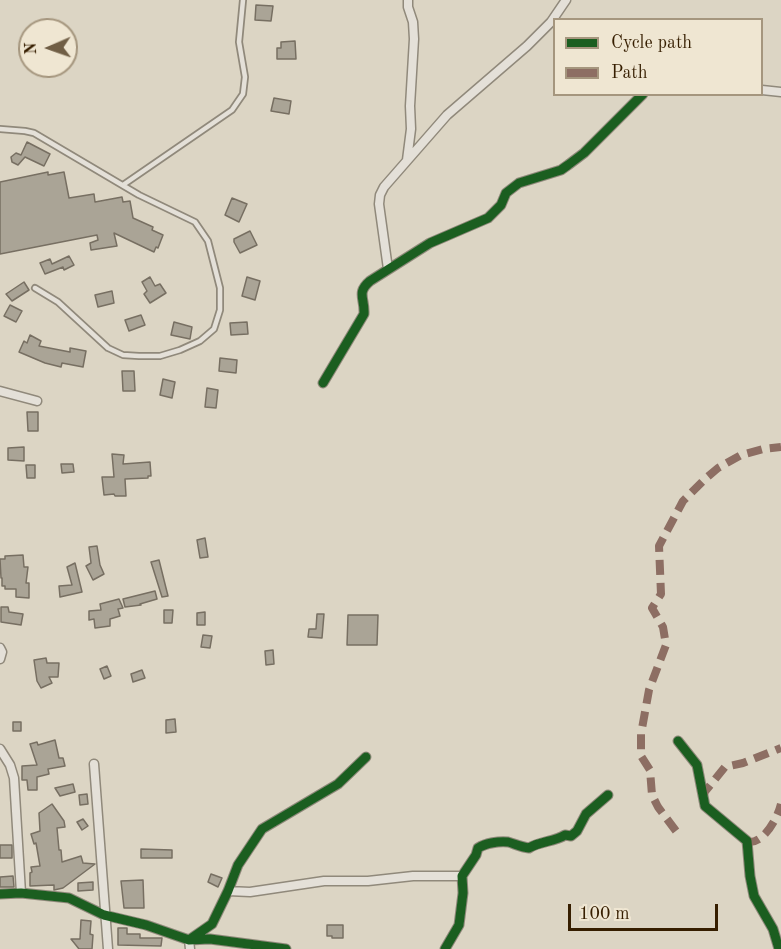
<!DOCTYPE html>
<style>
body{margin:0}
#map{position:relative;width:781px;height:949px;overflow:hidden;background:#dcd5c4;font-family:"Old Standard TT",serif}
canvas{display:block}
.legend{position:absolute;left:553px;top:18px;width:210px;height:78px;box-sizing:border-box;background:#efe6d2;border:2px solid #a5967e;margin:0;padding:8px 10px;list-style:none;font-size:18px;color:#361e00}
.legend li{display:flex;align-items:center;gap:12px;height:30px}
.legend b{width:30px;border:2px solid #a5967e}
.north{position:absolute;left:18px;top:18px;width:60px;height:60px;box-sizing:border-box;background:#efe6d2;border:2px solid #a5967e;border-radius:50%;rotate:268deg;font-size:16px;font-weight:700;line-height:24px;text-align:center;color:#361e00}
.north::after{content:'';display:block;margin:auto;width:21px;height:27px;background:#705e45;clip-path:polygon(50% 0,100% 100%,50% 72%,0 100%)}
.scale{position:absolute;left:568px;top:904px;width:150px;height:27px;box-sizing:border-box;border:3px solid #361e00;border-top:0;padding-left:8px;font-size:18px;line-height:21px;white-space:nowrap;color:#361e00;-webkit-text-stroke:4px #efe6d2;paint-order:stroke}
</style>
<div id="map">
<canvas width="781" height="949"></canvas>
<ul class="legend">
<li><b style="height:8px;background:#1b5e20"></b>Cycle path</li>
<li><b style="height:8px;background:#8d6e63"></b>Path</li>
</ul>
<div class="north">N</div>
<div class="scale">100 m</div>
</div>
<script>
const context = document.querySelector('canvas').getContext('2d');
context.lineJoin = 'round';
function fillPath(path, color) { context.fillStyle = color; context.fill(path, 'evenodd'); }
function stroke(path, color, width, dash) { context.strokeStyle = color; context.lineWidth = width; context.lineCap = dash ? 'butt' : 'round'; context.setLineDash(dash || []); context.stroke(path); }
const building = new Path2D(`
 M256,5L273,6L271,21L255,20Z
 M295,41L296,59H277V48H281V42Z
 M274,98L291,101L289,114L271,111Z
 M27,142L50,154L44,166L25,157L18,165L12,162L11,157L16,153L21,155Z
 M48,172V175L64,172L69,198L94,194L95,202L122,197L123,202L130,201L133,218L153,227L152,230L163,235L158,248L156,247L154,252L114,233L117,246L91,250L90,243L98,240L97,235L0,254V182Z
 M232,198L247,204L239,222L225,215Z
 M250,231L257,245L240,253L234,242V239Z
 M69,256L74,265L64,270L63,267L45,274L40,263L50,259L52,264Z
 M150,277L155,286L160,284L166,293L150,303L144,294L147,291L142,282Z
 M247,277L260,281L255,300L242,296Z
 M24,282L29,290L12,301L6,294Z
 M112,291L114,303L98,307L95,295Z
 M10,305L22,311L16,322L4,316Z
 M141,315L145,325L129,331L125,320Z
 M174,322L192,327L190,339L171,335Z
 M247,322L248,334L231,335L230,323Z
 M30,335L41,341L39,346L70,352V348L86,351L83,367L62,363L61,367L45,363L19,352L24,341L27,343Z
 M220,358L237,360L236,373L219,371Z
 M122,371H134L135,391H123Z
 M163,379L175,382L172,398L160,395Z
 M207,388L218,390L216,408L205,407Z
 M27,412H38V431H28Z
 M24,447V461L8,460V448Z
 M112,454L124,455L123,464L150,462L151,476H148V478L125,479L126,496H115L114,494L104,495L102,477H114Z
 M61,464H73L74,472L62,473Z
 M26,465H35V478H27Z
 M205,538L208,557L200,558L197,540Z
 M97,546L100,565L104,574L93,580L86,566L91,563L89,547Z
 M23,555L24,567H28L26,583H29V598L16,597V589H5V586H2V578H1L0,559H5V556Z
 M159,560L168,596L162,597L151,562Z
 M75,563L82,592L60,597L59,586L72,585L67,567Z
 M155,591L157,599L140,604L141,605L125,607L123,599Z
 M119,599L123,608L118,609L120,616L110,619V626L95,628L94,619L89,620V611L101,610L100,604Z
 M1,607H8L9,612L23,614L21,625L1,622Z
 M164,610H173L172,623H164Z
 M205,612V625H197V613Z
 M317,614H324L322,638L308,637L309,629H316Z
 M348,615H378L377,645H347Z
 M203,635L212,636L210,648L201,647Z
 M273,650L274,664L266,665L265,651Z
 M46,658L47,663H59L58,677H49L52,683L41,688L37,681L34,660Z
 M107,666L111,676L104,679L100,669Z
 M142,670L145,678L133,682L131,674Z
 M175,719L176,732L166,733V720Z
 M13,722H21V731H13Z
 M55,740L59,758H63L65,766L48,769L49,774L37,777V790H28L27,780H22V766L37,765L30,744L37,742L38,745Z
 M73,784L75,792L60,796L55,788Z
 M87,794L88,804L80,805L79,795Z
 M52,804L64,821L65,827L57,828L59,850H61L62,862L81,856L83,863L95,864L63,888L54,890V885L30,886V873L32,872L31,867L40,866L36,843L34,844L31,834L40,831L39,813Z
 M83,819L88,826L82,830L77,822Z
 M0,845H12V858H0Z
 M141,849L172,850V858H141Z
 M211,874L222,878L218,887L208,882Z
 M13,876L14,887H0V877Z
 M143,880L144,908H124L121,881Z
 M93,882V890L78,891V883Z
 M81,920L91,921L90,934L93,935L92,949H79L71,939H80Z
 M327,925H343V938H332V936H327Z
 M118,928H127V934H140V938H162L161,946L118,945Z`);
fillPath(building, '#aaa496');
stroke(building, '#776f62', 1.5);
const lane = new Path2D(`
 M0,129L25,131L34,133L139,195L195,222L208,241L220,288V310L214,329L200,341L180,350L160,356H139L123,355L108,348L58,302L35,288
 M123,185L232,110L243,94L245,77L239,42L243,0`);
const street = new Path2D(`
 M762,90L781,92
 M407,160L411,129L410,106L414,39L413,22L408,7V0
 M388,269L379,204L380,195L384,187L447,115L527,46L551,22L566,0
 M323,383L364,314C365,298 356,293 370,281L430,243L488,218L501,205L506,193L519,183L561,170L568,165L584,153L643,94
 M0,391L37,401
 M0,648L2,652L0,659
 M678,741L697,765L705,806L747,841L750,876L754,896L773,929L779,949
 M0,749L10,765L14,778L21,893
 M94,764L108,949
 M228,891L250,892L324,881H368L413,876H462
 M0,894L21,893L69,898L104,915L146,925L189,940L210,939L286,949
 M190,949L189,940L212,924L228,891L238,865L262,829L338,784L366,757
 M445,949L459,925L463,893L462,876L476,855L478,848C486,843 499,841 508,842C515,844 521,847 529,848C540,841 554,842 565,835L571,836L577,831L586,814L608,795`);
stroke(lane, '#90897b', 8);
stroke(street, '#90897b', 11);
stroke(lane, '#e4e0d8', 4.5);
stroke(street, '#e4e0d8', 8);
stroke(new Path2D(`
 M705,797L703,794L725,767L743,763L781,748
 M676,831L658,807L652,795L650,770L641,756V734L649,690L666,645L663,627L652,608L661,594L659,546L683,501L705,479L718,468L741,455L763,449L781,447
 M746,839L748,842C764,844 778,817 781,804`), '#8d6e63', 8, [15, 8]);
stroke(new Path2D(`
 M323,383L364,314C365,298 356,293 370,281L430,243L488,218L501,205L506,193L519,183L561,170L568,165L584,153L643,94
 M678,741L697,765L705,806L747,841L750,876L754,896L773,929L779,949
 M0,894L21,893L69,898L104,915L146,925L189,940L210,939L286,949
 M189,940L212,924L228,891L238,865L262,829L338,784L366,757
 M445,949L459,925L463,893L462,876L476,855L478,848C486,843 499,841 508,842C515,844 521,847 529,848C540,841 554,842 565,835L571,836L577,831L586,814L608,795`), '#1b5e20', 9);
</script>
